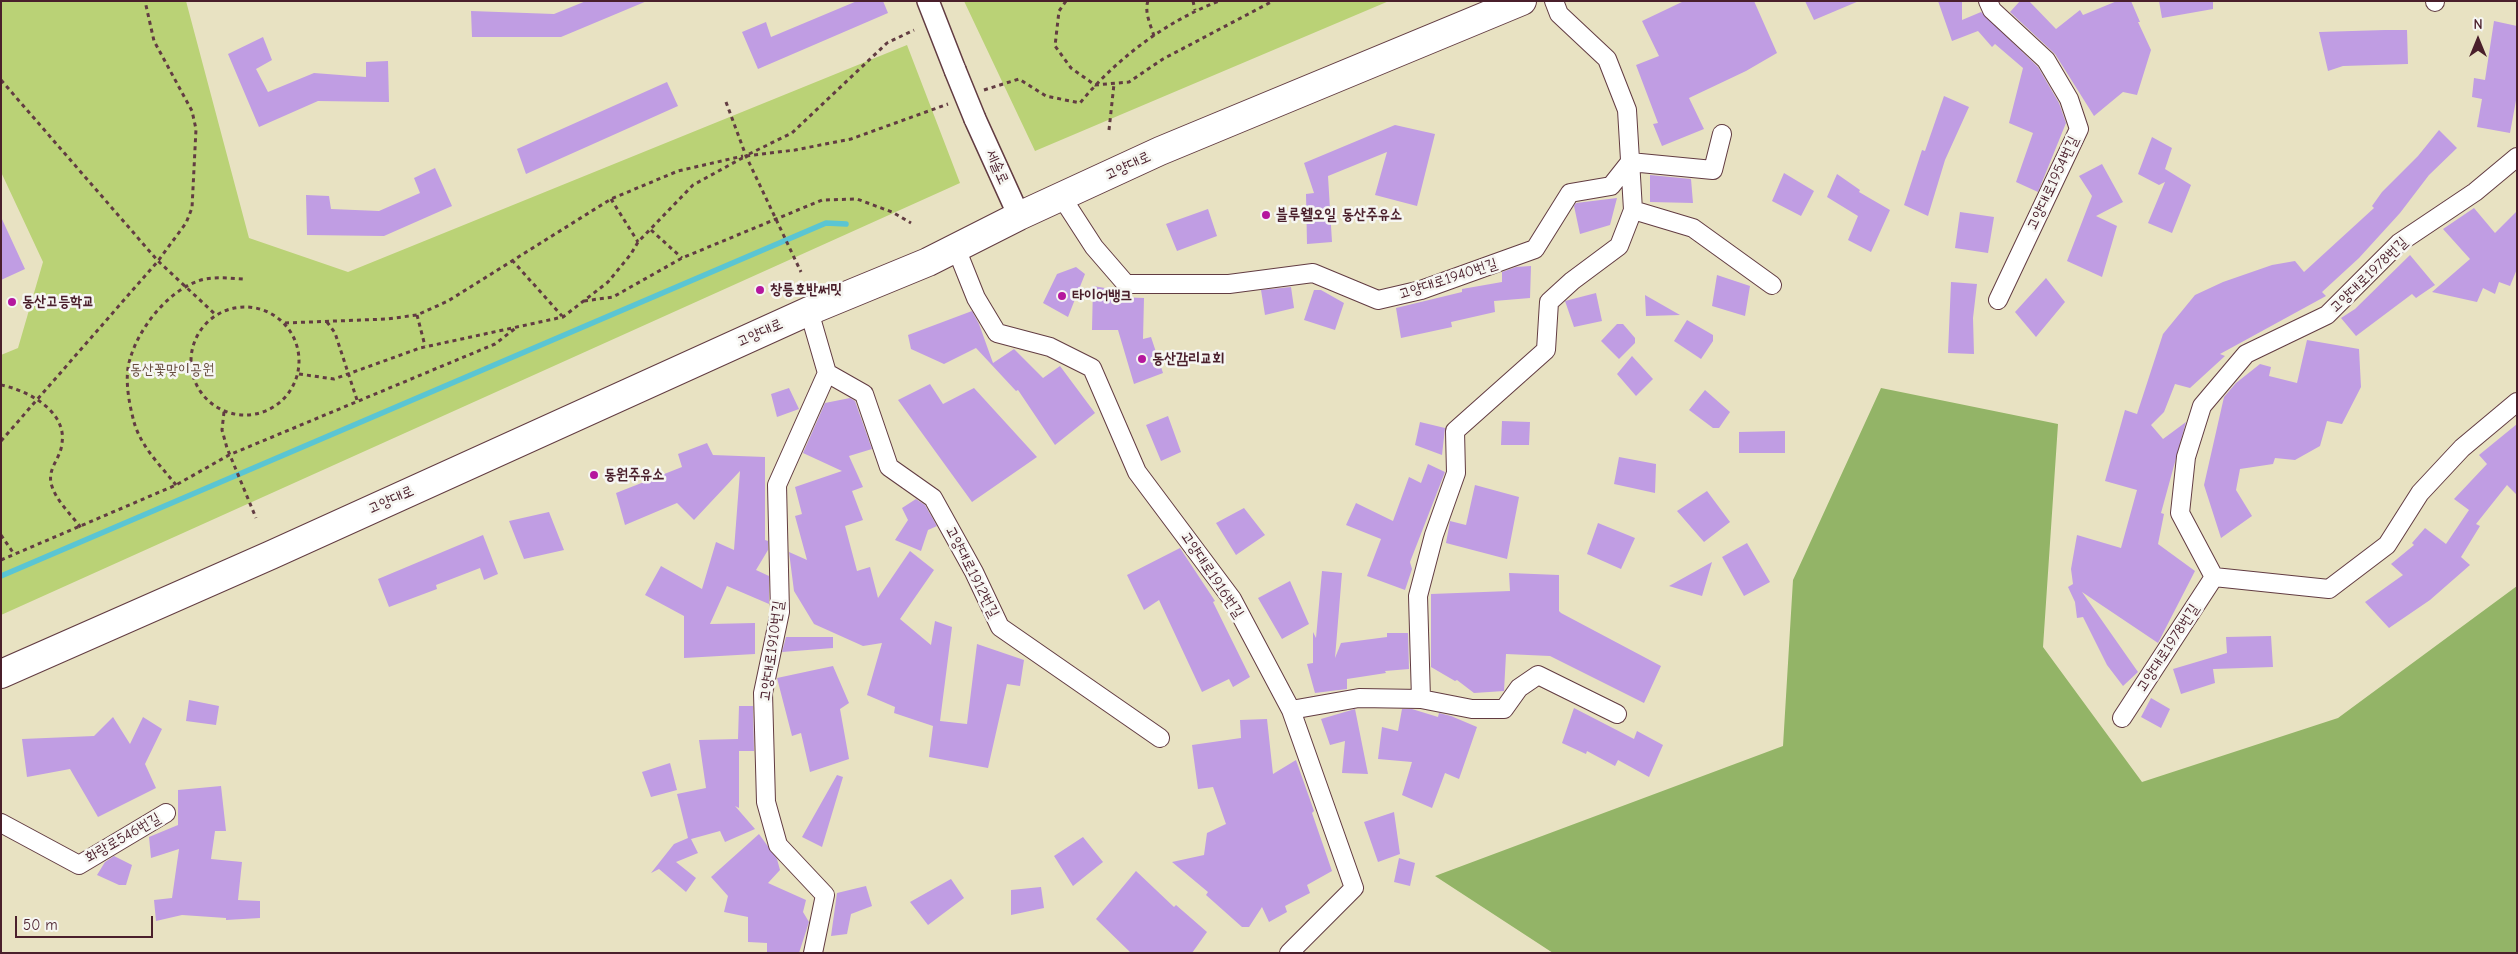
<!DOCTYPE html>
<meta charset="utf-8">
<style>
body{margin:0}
#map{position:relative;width:2518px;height:954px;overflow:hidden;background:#e8e2c2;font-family:"Comic Neue",sans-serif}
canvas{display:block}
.frame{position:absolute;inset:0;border:2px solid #4a1f2b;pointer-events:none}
.north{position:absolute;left:2453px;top:15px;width:50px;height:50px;-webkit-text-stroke:4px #f6f6f2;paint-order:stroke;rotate:0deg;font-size:14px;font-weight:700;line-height:20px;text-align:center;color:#4a1f2b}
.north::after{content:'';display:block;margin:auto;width:18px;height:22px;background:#4a1f2b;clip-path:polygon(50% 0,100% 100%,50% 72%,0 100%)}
.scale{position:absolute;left:15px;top:916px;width:138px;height:22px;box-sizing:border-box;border:2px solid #4a1f2b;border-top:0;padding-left:6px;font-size:15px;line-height:18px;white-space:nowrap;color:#4a1f2b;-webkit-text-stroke:4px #f6f6f2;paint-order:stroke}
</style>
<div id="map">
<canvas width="2518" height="954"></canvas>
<div class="frame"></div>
<div class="north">N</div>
<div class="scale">50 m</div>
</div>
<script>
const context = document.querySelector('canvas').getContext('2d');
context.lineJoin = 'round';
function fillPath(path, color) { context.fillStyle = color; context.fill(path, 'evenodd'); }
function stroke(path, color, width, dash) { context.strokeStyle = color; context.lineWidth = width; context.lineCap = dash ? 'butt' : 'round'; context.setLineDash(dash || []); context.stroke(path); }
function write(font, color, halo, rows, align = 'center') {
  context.font = font + ' "Comic Neue","Poor Story",sans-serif'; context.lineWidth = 5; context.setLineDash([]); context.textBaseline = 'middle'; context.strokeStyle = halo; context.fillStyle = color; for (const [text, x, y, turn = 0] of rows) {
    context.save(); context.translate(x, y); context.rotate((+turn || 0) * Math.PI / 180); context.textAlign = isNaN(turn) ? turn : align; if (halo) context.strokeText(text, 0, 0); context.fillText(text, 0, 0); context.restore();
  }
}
fillPath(new Path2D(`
 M1,1H186L249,238L348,272L907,45L960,183L1,615V355L18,348L43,262L1,172Z
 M964,1H1389L1035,151Z`), '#bad276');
fillPath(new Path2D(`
 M1881,388L2058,424L2043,647L2142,782L2338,718L2517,586V953H1553L1435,876L1783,746L1793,580Z`), '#93b467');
stroke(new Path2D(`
 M1,576L826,223L846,224`), '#5ac5d3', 5.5);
fillPath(new Path2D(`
 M586,1H647L561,37H472L471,11L554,14Z
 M857,1H883L888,13L758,69L742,32L766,22L771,37Z
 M1684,1H1754L1777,53L1746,71L1689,98L1704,129L1662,146L1653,124L1658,123L1636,65L1659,56L1642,21Z
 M1805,1H1859L1814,20Z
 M1938,1H1962V20L1981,12L2038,67L2059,103L2066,123L2038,192L2016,182L2033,133L2009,123L2023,68L1995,44L1992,47L1978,31L1952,41Z
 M2020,1H2029L2056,29L2080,10L2083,15L2117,1H2131L2140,22H2138L2151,50L2137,95L2123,92L2094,116L2055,54L2010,12Z
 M2159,1H2213V9L2162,18Z
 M2494,21L2517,26V95L2510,133L2477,127L2482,99L2472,97L2474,78L2485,80Z
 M2385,30H2407L2408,64L2343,66L2328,71L2319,32Z
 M263,37L272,60L256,69L268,92L314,73L366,77V62L388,61L389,102L318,101L259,127L228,54Z
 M667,82L678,106L526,174L517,149Z
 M1944,96L1969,107L1945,160L1928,216L1904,205L1922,150L1925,151Z
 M1395,125L1435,134L1417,206L1375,195L1387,152L1328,176L1332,242L1307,244L1306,194L1314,193L1304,163Z
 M2439,130L2457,148L2429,175L2400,213L2359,258L2322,292L2326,296L2220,354L2225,356L2190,388L2175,384L2164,412L2151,425L2163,439L2186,422L2161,513L2164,514L2158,544L2195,571L2158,643L2082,592L2138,672L2123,686L2107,665L2083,617L2077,618L2075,602L2068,587L2073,584L2071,569L2077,535L2121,548L2137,490L2105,481L2125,410L2137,414L2163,334L2195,295L2223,282L2272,265L2295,261L2304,272L2374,208L2372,206L2382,192L2418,156Z
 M2152,137L2172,148L2165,169L2191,185L2172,233L2148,223L2165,182L2159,185L2138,174Z
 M2102,164L2123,202L2096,216L2117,226L2102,277L2067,261L2092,196L2079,176Z
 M435,168L452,206L384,236L307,235L306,195L329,196L331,209L379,211L420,193L414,178Z
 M1784,173L1814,191L1801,216L1772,201Z
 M1837,174L1860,190L1859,192L1890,210L1871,252L1848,240L1858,216L1827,197Z
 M1650,175L1691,179L1693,203L1650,202Z
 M1617,198L1610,225L1580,234L1574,206L1576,203Z
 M2474,208L2495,233L2517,211V269L2510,286L2499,282L2495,294L2483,288L2477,302L2432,292L2470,259L2443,229Z
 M1208,209L1217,236L1177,251L1166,224Z
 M1960,212L1994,217L1988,253L1955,248Z
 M1,217L25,269L1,280Z
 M2410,255L2435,285L2416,298L2412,294L2356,336L2341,318L2355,309Z
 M1531,266L1530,298L1494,301L1495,312L1451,322L1452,327L1401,338L1396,308L1462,292V289L1502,282V272L1516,267Z
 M1076,267L1085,274L1068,317L1043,303L1057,274Z
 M1717,275L1750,286L1745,316L1712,306Z
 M2046,278L2065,302L2036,337L2015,312Z
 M1951,282L1977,284L1973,318L1974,354L1948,353Z
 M1093,286L1117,290V297L1144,298L1143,339L1151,337L1163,373L1134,384L1118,330H1092Z
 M1291,287L1294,308L1265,315L1261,290Z
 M1314,290H1321L1344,303L1335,330L1304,320Z
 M1596,293L1602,321L1574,327L1565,301Z
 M1645,295L1680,315L1646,316Z
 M972,311L979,324L993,363L1014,349L1043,378L1060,366L1095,413L1055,445L1018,390L1016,391L976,348L944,364L911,349L908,335Z
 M1687,320L1713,335V341L1701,359L1674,341Z
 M1617,324H1623L1635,338V343L1619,359L1601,341Z
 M2307,340L2359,349L2361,387L2342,424L2327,421L2320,446L2295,460L2275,458L2273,464L2240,469L2236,490L2252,516L2221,538L2204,485L2224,397L2236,383L2260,364L2271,367L2269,376L2297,383Z
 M1632,356L1653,379L1636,396L1617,374Z
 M930,384L943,404L974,388L1037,457L972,502L898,400Z
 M789,388L799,409L777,417L771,394Z
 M1705,390L1730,412L1719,428H1713L1689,410Z
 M850,398L855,401L872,449L849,456L863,487L852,491L863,520L845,526L857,571L870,567L878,598L910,551L934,570L900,619L931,645L935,621L952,627L940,721L967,724L977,644L1024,660L1020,686L1007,684L988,768L929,757L933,726L894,713L895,707L867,695L882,643L863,646L814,624L794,591L789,552L807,560L795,516L802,514L795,487L842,471L803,453L825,403Z
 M1168,416L1181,452L1161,461L1146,425Z
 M1502,421L1530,422L1529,445H1501Z
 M1420,422L1445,428L1442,455L1415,445Z
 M2517,424V495L2507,485L2476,524L2480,526L2461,557L2470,565L2430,600L2389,628L2365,602L2403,575L2391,564L2414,545L2412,543L2425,528L2446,544L2469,510L2454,499L2487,464L2479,455Z
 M1785,431V453H1739V432Z
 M707,443L713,455L765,457V540L768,541V550L756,570L769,576V604L727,586L710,624L755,623V654L684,658V616L645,595L661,566L702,589L716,542L734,550L740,471L694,520L677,503L625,525L616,493L682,467L678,454Z
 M1619,457L1656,464L1655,493L1614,484Z
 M1428,464L1445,472L1410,562L1412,569L1405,590L1367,576L1381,539L1346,525L1356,503L1393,521L1409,477L1421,483Z
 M1475,485L1519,497L1507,559L1446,543L1450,521L1466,525Z
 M1707,491L1730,522L1704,542L1677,511Z
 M916,499L925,505L937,526L928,530L921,551L895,540L908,520L902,508Z
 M1244,508L1265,535L1236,555L1216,523Z
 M549,512L564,550L524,559L509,521Z
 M1598,523L1635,538L1621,569L1587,554Z
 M483,535L498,574L484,580L480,568L436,585L437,589L389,607L378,579Z
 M1747,543L1770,582L1744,596L1722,557Z
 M1180,548L1215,601L1213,602L1250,677L1233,687L1229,679L1202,692L1159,600L1144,610L1127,575Z
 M1712,562L1702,596L1669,586Z
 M1322,571L1342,573L1335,658L1341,643L1387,637V633H1408L1409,669L1385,671L1386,673L1347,679V689L1315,693L1307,664L1313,663V632L1316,638Z
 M1509,573L1559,575V611L1561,613L1661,666L1644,703L1550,656L1506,654L1504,691L1474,693L1457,680L1455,681L1431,667V594L1510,591Z
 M1290,581L1309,624L1282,639L1258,598Z
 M2271,636L2273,667L2213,669L2215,683L2181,694L2173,669L2227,653L2226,637Z
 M786,637H833V648L782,652Z
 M833,666L849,703L840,709L849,759L810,772L801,733L792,736L777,678Z
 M2151,698L2170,709L2161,728L2141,717Z
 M189,700L219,706L216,725L186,721Z
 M739,706H753L754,751H739V808L735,806L755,829L725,842L720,831L691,839L698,853L676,862L696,878L686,892L659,869L651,873L674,844L688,838L677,794L706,788L699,740L738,739Z
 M1574,708L1634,739L1637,731L1663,745L1649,777L1618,760L1615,766L1587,751L1586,754L1562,743Z
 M1355,709L1368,774L1342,773L1345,741L1330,745L1321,719Z
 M1402,709H1412L1438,717L1439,713L1451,716L1477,727L1459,779L1445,773L1432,808L1402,795L1412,762L1378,759L1382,727L1398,731Z
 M113,717L130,744L143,717L162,729L145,764L156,788L98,817L70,769L27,777L22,739L94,736Z
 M1267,719L1273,774L1296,760L1314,811L1312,813L1332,871L1307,885L1310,893L1285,906L1287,912L1269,922L1262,907L1249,927H1242L1206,895L1208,892L1172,862L1204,855L1207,833L1226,824L1213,787L1198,789L1192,745L1241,738L1240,720Z
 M670,763L677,790L651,797L642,772Z
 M837,775L843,777L822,847L802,837Z
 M221,786L226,831H215L211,859L242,862L238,900L260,901V918L226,920V918L182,915L156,921L154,900L172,898L179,849L151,858L149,837L178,825V790Z
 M1394,812L1400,854L1378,862L1364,822Z
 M759,834L777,859L780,870L768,883L806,900L803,912L809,922L799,953H767V943L748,942V917L724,912L728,896L711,877Z
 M1083,837L1103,862L1073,886L1054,856Z
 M114,856L132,865L126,885H119L97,875L105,862Z
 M1399,858L1415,863L1410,886L1394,882Z
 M1136,871L1174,907L1176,905L1207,932L1192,953H1131L1096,919Z
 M951,879L964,898L928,925L910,902Z
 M866,886L872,906L851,914L847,934L831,936L837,893Z
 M1041,887L1044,908L1011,915V890Z`), '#c09de3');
const minor = new Path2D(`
 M1988,1L1992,10L2046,60L2069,99L2079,129L1998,300
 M2435,2V1
 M2517,157L2475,192L2399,243L2327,315L2246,354L2202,406L2186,457L2180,513L2214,577L2329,589L2387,545L2420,493L2462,448L2517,402
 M1061,196L1094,247L1126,284H1229L1313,273L1378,300L1421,290L1535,249L1570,193L1611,186L1630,162L1713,170L1722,134
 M1633,210L1693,228L1772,285
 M956,248L976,298L997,333L1050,347L1092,368L1137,472L1232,599L1291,710L1354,888L1289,953
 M809,311L827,373L777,485L780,612L763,693L766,802L778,845L825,895L813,953
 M827,373L864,394L889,467L933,498L974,572L1000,627L1160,738
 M1421,699L1472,709H1504L1519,688L1538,675L1617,714
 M1291,710L1359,698L1421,699L1418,596L1434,535L1456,473L1455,431L1546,350L1549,302L1572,281L1619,246L1633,210L1627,110L1607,59L1559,14L1554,1
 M2122,718L2214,577
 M1,823L79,865L166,813`);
const tertiary = new Path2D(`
 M928,1L955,70
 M975,119L1019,216`);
const primary = new Path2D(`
 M1,674L271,555L809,311L928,262L1019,216L1160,151L1522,1`);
stroke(minor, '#623c42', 20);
stroke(tertiary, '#623c42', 24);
stroke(primary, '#623c42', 30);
stroke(new Path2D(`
 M1066,1L1059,11L1055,46L1071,68L1095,85L1129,82L1163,59L1273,1
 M1148,1C1144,12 1151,26 1154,36
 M1193,1L1195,10
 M1,80L158,261L216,315
 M984,90L1019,79L1046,96L1080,103C1116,59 1165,22 1219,1
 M726,102L746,156L801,272
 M1109,130L1114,84
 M749,154L792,133L887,43L914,30
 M611,199L638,242
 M651,230L682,258
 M512,260L562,316
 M584,301L613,297L682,258L822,200L857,199L892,212L911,223
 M191 361a54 54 0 1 1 108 0a54 54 0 1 1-108 0Z
 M417,315L425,346
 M327,322L335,333L357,400
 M285,323L387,319L417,315L448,301L611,199L678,171L743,156
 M299,374L334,379L420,348L563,317L608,282L631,254L638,242L693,185L746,156L795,150L851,139L948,104
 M1,385C27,390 67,411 62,443C61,458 48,467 51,483C55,500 71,514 81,528
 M224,412L222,430L227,448L256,518
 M1,441L158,261L186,223L192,208L196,129L192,111L154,41L145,1
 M176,485C161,466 141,447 134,422C129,403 124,378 130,359C139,328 167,292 198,281C212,276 228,278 243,279
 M1,535L14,554
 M1,560L176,485L229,455L495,344L517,327`), '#623c42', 3, [4, 4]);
stroke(minor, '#fff', 18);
stroke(tertiary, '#fff', 21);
stroke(primary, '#fff', 28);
const tertiaryBridge = new Path2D(`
 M955,70L975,119`);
stroke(tertiaryBridge, '#623c42', 24, []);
stroke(tertiaryBridge, '#fff', 21);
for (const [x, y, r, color] of [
 [1266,215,5,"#b5179e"],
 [760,290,5,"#b5179e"],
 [1062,296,5,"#b5179e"],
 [12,302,5,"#b5179e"],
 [1142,359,5,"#b5179e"],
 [594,475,5,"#b5179e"]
]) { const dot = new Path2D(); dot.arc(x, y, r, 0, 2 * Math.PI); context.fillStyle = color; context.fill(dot); stroke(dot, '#f6f6f2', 2); }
write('15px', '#4a1f2b', '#f6f6f2', [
 ["고양대로",1128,166,-25],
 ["세솔로",997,167,66],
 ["고양대로1954번길",2053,183,-65],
 ["고양대로1978번길",2369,275,-44],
 ["고양대로1940번길",1448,279,-18],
 ["고양대로",760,333,-24],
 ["고양대로",391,500,-24],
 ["고양대로1912번길",972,572,63],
 ["고양대로1916번길",1212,575,56],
 ["고양대로1978번길",2168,648,-57],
 ["고양대로1910번길",772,651,-82],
 ["화랑로546번길",123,838,-30]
]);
write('bold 15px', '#4a1f2b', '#f6f6f2', [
 ["블루웰오일 동산주유소",1276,215],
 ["창릉호반써밋",770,290],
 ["타이어뱅크",1072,296],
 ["동산고등학교",22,302],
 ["동산감리교회",1152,359],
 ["동원주유소",604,475]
], 'left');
write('15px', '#664c3e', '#f6f6f2', [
 ["동산꽃맞이공원",172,370]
]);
</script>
